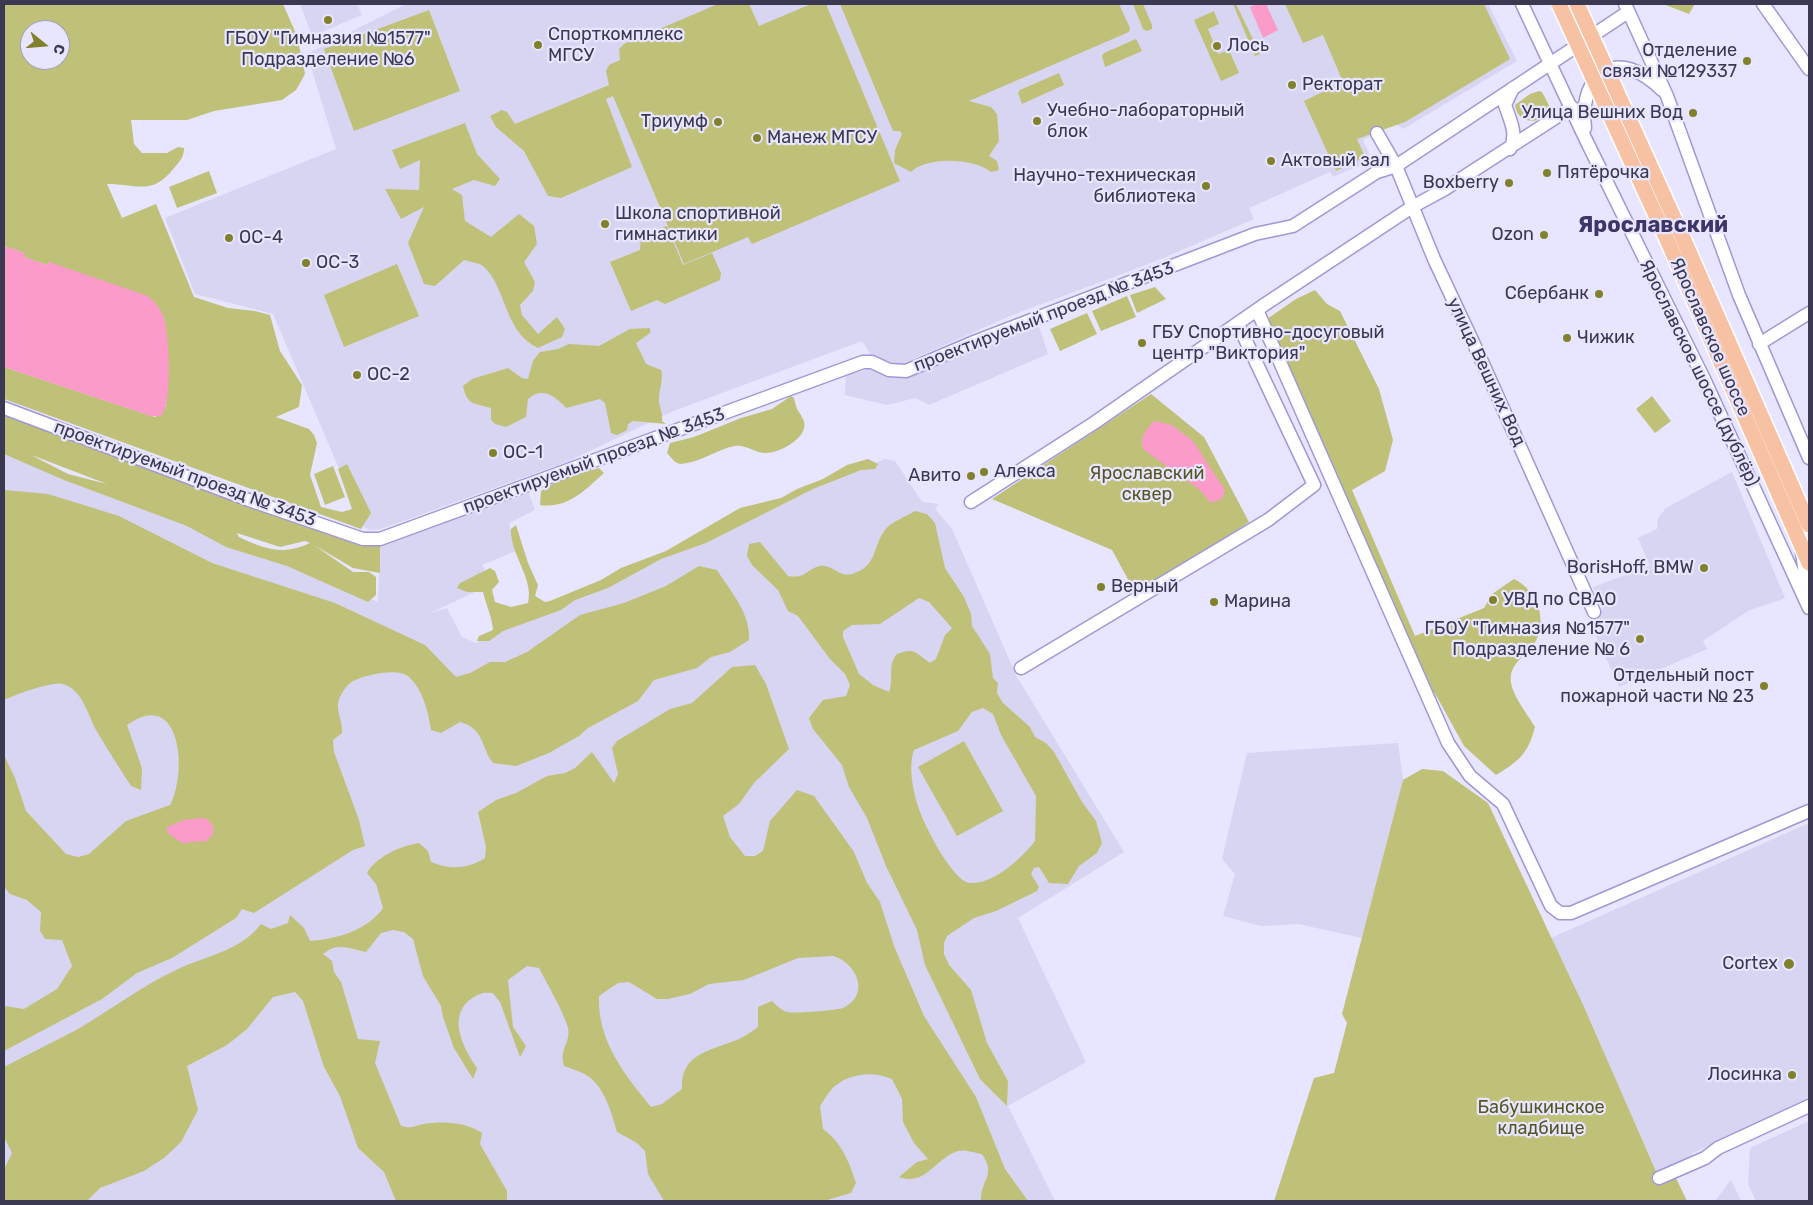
<!DOCTYPE html>
<meta charset="utf-8">
<style>
body{margin:0}
#map{position:relative;width:1813px;height:1205px;overflow:hidden;background:#e7e5ff;font-family:Rubik,sans-serif}
canvas{display:block}
.frame{position:absolute;inset:0;border:5px solid #3b3851;pointer-events:none}
.north{position:absolute;left:20px;top:20px;width:50px;height:50px;box-sizing:border-box;background:#e7e5ff;border:1px solid #a2a0b9;border-radius:50%;rotate:107deg;font-size:14px;font-weight:700;line-height:20px;text-align:center;color:#3b3851}
.north::after{content:'';display:block;margin:auto;width:18px;height:22px;background:#81812b;clip-path:polygon(50% 0,100% 100%,50% 72%,0 100%)}
</style>
<div id="map">
<canvas width="1813" height="1205"></canvas>
<div class="frame"></div>
<div class="north">С</div>
</div>
<script>
const context = document.querySelector('canvas').getContext('2d');
context.lineJoin = 'round';
function fillPath(path, color) { context.fillStyle = color; context.fill(path, 'evenodd'); }
function stroke(path, color, width, dash) { context.strokeStyle = color; context.lineWidth = width; context.lineCap = dash ? 'butt' : 'round'; context.setLineDash(dash || []); context.stroke(path); }
function write(font, color, halo, rows, align = 'center') {
  context.font = font + ' Rubik,sans-serif'; context.lineWidth = 4.5; context.setLineDash([]); context.textBaseline = 'middle'; context.strokeStyle = halo; context.fillStyle = color; for (const [text, x, y, turn = 0] of rows) {
    context.save(); context.translate(x, y); context.rotate((+turn || 0) * Math.PI / 180); context.textAlign = isNaN(turn) ? turn : align; if (halo) context.strokeText(text, 0, 0); context.fillText(text, 0, 0); context.restore();
  }
}
fillPath(new Path2D(`
 M300,4H357L362,15L312,36Z
 M406,4H1488L1517,61L1403,129L1396,124L1363,140L1372,160L1333,177L1330,172L1249,208L1254,219L1154,262L1010,316L893,368L873,358L862,341L671,412L569,461L381,529L370,530L364,527L273,314L195,294L165,218L336,149L307,54Z
 M1038,323L1048,354L929,405L915,398L887,405L845,395L846,375L870,369L902,375Z
 M4,452L240,544L378,602L380,545L436,522L527,488L535,510L509,523L516,551L482,565L488,576L477,591L430,613L447,608L462,637L476,643L711,531L885,459L895,461L922,502L938,504L935,509L952,529L1017,677L1124,852L1018,918L1086,1062L1008,1106L1055,1201H4Z
 M1732,472L1785,598L1748,611L1703,641L1707,649L1619,687L1590,622L1603,609L1593,587L1650,566L1638,538L1657,529L1658,518L1666,508Z
 M1398,743L1403,780L1362,938L1298,924L1261,926L1223,916L1235,874L1222,859L1247,753Z
 M1809,823V1098L1691,1154L1692,1157L1656,1172L1551,938Z
 M1809,1121V1201H1756L1748,1184L1750,1148Z
 M1731,1180L1741,1201H1715Z`), '#d7d5f1');
fillPath(new Path2D(`
 M4,4H283L297,36L305,74L296,90L282,100L214,111L187,120H131L134,144L142,153H167L178,147L184,148C184,157 180,161 174,168C152,196 138,184 107,184L122,218L156,204L194,297L228,308L255,311L270,315L280,351L302,385L299,407L276,417L309,429L314,435L317,443L310,475L321,507L342,512L352,509L338,469L347,464L371,513L361,529L4,399V367L155,417L166,406L168,351L164,317L49,262L47,265L23,257L24,253L4,246ZM30,30H60V60H30Z
 M718,4H749L759,26L811,4H826L900,181L752,244L748,237L684,264L613,96L606,99L632,167L561,198L548,196L524,151L496,127L490,116L502,110L507,112L515,124L609,85L606,71L609,65L620,60L619,49L624,44Z
 M840,4H1119L1130,28L1129,32L969,101L991,107L997,114L999,141L989,156L997,161L999,170L991,172C975,158 927,156 911,172L894,163L895,150L902,134L900,131H893Z
 M1133,4H1143L1152,25V29L1147,31L1143,29Z
 M1233,4H1236L1260,54L1255,56Z
 M1285,4H1484L1510,59L1405,122L1357,139L1365,157L1336,171L1304,101L1343,82L1323,35L1303,43Z
 M1663,4H1695L1689,14Z
 M429,10L460,91L354,131L324,49Z
 M1214,11L1219,24L1208,29L1218,54L1229,50L1239,73L1221,81L1194,20Z
 M1136,39L1142,51L1105,67L1102,56L1104,53Z
 M1059,73L1064,85L1022,104L1018,93L1020,90Z
 M1539,91L1542,92L1552,111C1542,124 1518,126 1515,105L1530,94Z
 M465,123L477,154L500,179L495,186L474,180L452,189L462,195L465,221L491,237L519,214L534,226L537,244L524,262L535,282L533,291L520,305L522,315L538,334L557,317L565,329L562,337L538,348C503,331 507,287 483,266C479,263 470,262 464,260L435,286L424,284L408,243L424,207L401,219L385,189L419,190L420,160L400,169L392,150Z
 M209,171L217,193L177,208L169,187Z
 M667,226L683,265L712,253L721,273L720,280L665,304L657,300L631,311L610,262L640,250L641,237Z
 M397,264L419,316L344,347L324,295Z
 M1155,287L1166,299L1137,313L1130,295Z
 M1315,290L1327,304L1340,311L1379,389L1393,440L1385,471L1352,490L1415,636L1484,608L1492,594L1514,579C1537,590 1549,621 1534,644C1527,654 1513,662 1511,675C1508,691 1527,713 1535,727C1528,754 1519,761 1496,775L1464,746L1437,697L1421,675L1267,319L1296,299Z
 M1127,296L1136,317L1101,331L1092,311Z
 M1087,313L1097,334L1060,351L1050,329Z
 M650,328V333L636,343L646,364L661,370C664,381 658,391 659,402C660,409 663,413 662,421L666,424L633,421L628,424L627,430L617,435L611,433L605,403L600,399L566,408C556,397 543,386 528,399L526,417L506,427L495,424L491,420V408C475,403 467,406 463,386L472,379L508,368L522,378L528,379L533,361L540,352L558,349L569,344L599,346L630,329Z
 M1151,394L1204,437L1249,522L1137,596L1112,550L992,499Z
 M791,396L794,398C797,412 798,409 803,419C812,436 779,454 765,453C756,453 745,444 735,446C717,449 700,463 680,464L675,462L667,453L670,443L694,437L741,418L772,409Z
 M1652,396L1671,421L1655,433L1636,409Z
 M4,411L380,545V573L353,568L314,545L353,572H369L376,577V595L368,602L287,566L226,547L187,526L64,480L4,454ZM33,456H34L107,484L68,474ZM237,533L280,547L305,541L310,543C282,556 265,549 239,537Z
 M868,459L878,464L875,469L861,470L813,489L706,543L661,559L608,588L575,600L561,610L503,631L489,641H477L479,636L493,630C492,617 486,605 483,592H467L457,588L460,583L490,568L495,571L499,582L492,590L495,602L511,607L528,603C534,578 510,555 511,529L516,525L528,563L538,585L535,596L545,602L550,601L601,580L621,568L666,551L740,508L781,498L797,489L823,479L847,465Z
 M333,466L345,497L325,505L314,474Z
 M599,468L604,473C585,490 568,509 540,505L541,491L562,478Z
 M4,490L48,494L119,516L212,563L335,603L425,645L456,677L470,673L490,662H505L527,652L580,615L624,603L666,586L699,566L717,570C731,592 751,614 749,640L730,652L711,657L697,668L654,680L638,701L588,728L579,736L549,753L516,766L493,763C480,746 485,729 460,722L441,733L431,730C428,711 423,690 409,677C398,667 365,675 353,681C346,685 342,693 339,699C335,711 343,720 342,733L333,740L334,752L359,820L365,846L353,850L254,913L242,909L236,918L172,958L137,973L102,999L4,1051V1006L24,1009L57,989L72,966L62,940L45,939L40,931L41,912L27,900L10,894L5,888L4,755L15,778L26,811L66,854L78,857L89,854L126,821L170,805C188,773 181,686 127,725L142,768L141,790L131,786C119,767 107,749 96,730C88,715 82,689 63,684C52,681 15,695 4,700Z
 M915,511L927,514L935,523L945,568L964,597L971,614L972,626L990,654L993,678L998,683L997,693L1003,703L1030,727L1035,737L1046,743L1054,752L1082,802L1096,821L1102,843L1097,853L1079,866L1068,884L1049,883L1039,867L1034,868L1031,874L1039,887L1037,891L996,911L974,918L947,936L944,943V954L949,965L971,990L987,1043L1008,1081L1007,1106L980,1079L925,965L917,930L886,866L867,818L849,787L842,765L813,729L809,718L823,700L846,696L850,685L845,674L830,659L798,616L788,611L778,590L752,565L747,556L749,544L760,542L788,576C807,579 806,569 820,566C833,564 839,578 852,574C878,566 872,547 885,530C891,522 907,516 915,511ZM919,598L929,602L952,628L945,635L936,659L930,663C916,653 915,647 897,654C887,665 894,679 889,692L873,685L859,674L843,637V631L852,625L880,624ZM983,708L993,714L1001,735L1036,796L1035,841C1022,858 993,885 970,883C953,882 924,825 919,809C913,792 908,766 914,750L958,731L972,712Z
 M755,665L766,684L789,749L754,783L739,804L723,816L730,837L745,856H755L763,851L770,821L797,790L814,796L854,852L867,883L880,902L894,946L924,1016L976,1097L1005,1169L1028,1201H981C980,1180 997,1176 982,1154C975,1153 965,1149 958,1151C935,1158 926,1187 899,1177L917,1162L928,1159L914,1143L903,1122L902,1099L892,1079C874,1071 851,1073 835,1086C829,1091 824,1100 820,1106L823,1129C841,1142 849,1161 856,1183L851,1193L824,1201H664L648,1174L645,1151L637,1143L617,1132C612,1114 604,1085 586,1075C580,1071 571,1069 564,1066C559,1047 571,1044 568,1028C564,1012 547,984 539,968L527,966L508,980L513,1027L526,1046L520,1057L500,1002L493,993C483,992 480,993 471,999C447,1016 463,1048 477,1068L473,1079L454,1048L443,1017L441,1006L423,976L413,939L404,932L393,930L381,933L366,952C349,948 337,942 323,954L332,961L334,972L341,982L358,1039L380,1041L375,1063L401,1126C413,1129 413,1126 424,1124C443,1121 465,1122 482,1133L480,1144L507,1191V1201H396L384,1172L358,1148L340,1096L324,1067L303,1001L295,992L273,997L247,1029L227,1045L187,1066L198,1110L181,1142L164,1158L144,1171L100,1188L87,1201H4V1169L12,1153L4,1137V1067C28,1054 54,1042 78,1029C110,1010 142,986 176,970C205,956 241,951 261,924L271,929L288,923L290,915L304,928L310,941C336,939 367,931 383,908L376,884L367,873C376,857 400,846 419,843L428,851L431,862C450,870 468,869 485,858L486,847L478,812L496,800L516,793L547,776L565,773L575,768L592,752L614,783L618,774L612,748L617,741L670,709L692,703L732,667ZM833,956C857,963 871,995 843,1008C837,1010 794,1014 788,1012C782,1011 776,1005 772,1001L758,1007V1027C751,1032 743,1038 734,1041C708,1051 680,1055 682,1089L662,1104L651,1107C624,1074 597,1040 599,996L618,983L629,982L657,999H668L690,994L709,984L744,980L798,958Z
 M964,741L1003,811L957,836L918,767Z
 M1422,769L1443,771L1488,803L1584,1007L1661,1183L1676,1178L1687,1201H1274L1314,1078L1334,1073L1347,1023L1342,1014L1403,780Z`), '#bfc178');
fillPath(new Path2D(`
 M1257,4H1266L1278,30L1263,38L1250,7Z
 M4,246L25,253L24,257L47,265L49,262L148,296C155,302 161,309 164,318C169,336 173,403 161,416H151L4,367Z
 M1154,421L1172,425L1193,441L1225,490C1224,498 1218,503 1210,502L1199,489L1144,450C1138,438 1146,430 1154,421Z
 M201,818L207,819L213,826V834L207,841L181,843L167,832V827L184,820Z`), '#fa9bc9');
const minor = new Path2D(`
 M1522,4L1586,140L1704,379L1809,608
 M1625,4L1667,96L1739,295L1809,458
 M1763,4L1809,69
 M1585,128C1579,69 1619,47 1662,90
 M1377,133L1396,166L1434,259L1479,355L1594,612
 M1510,149C1518,134 1510,120 1505,105L1513,88
 M1257,310L1448,743L1470,776L1503,804L1551,906L1560,913H1571L1809,811
 M1759,344L1809,313
 M4,408L249,500L363,539H380L863,362H872L889,370L906,371L974,342L1255,234L1293,226L1377,172L1396,166L1628,12
 M971,502L1094,423L1264,305L1412,207L1445,189L1572,107
 M1802,553L1808,593
 M1021,668L1268,520L1314,485L1238,324
 M1659,1178L1705,1158L1718,1148L1809,1106`);
const major = new Path2D(`
 M1683,238L1809,525
 M1669,244L1809,563`);
stroke(minor, '#a098d5', 15);
stroke(major, '#fff', 18);
stroke(minor, '#fff', 12);
stroke(major, '#f7c1a3', 15);
const majorBridge = new Path2D(`
 M1559,4L1669,244
 M1577,4L1683,238`);
stroke(majorBridge, '#fff', 18, []);
stroke(majorBridge, '#f7c1a3', 15);
for (const [x, y, r, color] of [
 [328,20,5,"#81812b"],
 [538,45,5,"#81812b"],
 [1217,46,5,"#81812b"],
 [1747,61,5,"#81812b"],
 [1292,85,5,"#81812b"],
 [1693,113,5,"#81812b"],
 [1037,121,5,"#81812b"],
 [718,122,5,"#81812b"],
 [757,138,5,"#81812b"],
 [1271,161,5,"#81812b"],
 [1547,173,5,"#81812b"],
 [1509,183,5,"#81812b"],
 [1206,186,5,"#81812b"],
 [605,224,5,"#81812b"],
 [1544,235,5,"#81812b"],
 [229,238,5,"#81812b"],
 [306,263,5,"#81812b"],
 [1599,294,5,"#81812b"],
 [1567,338,5,"#81812b"],
 [1142,343,5,"#81812b"],
 [357,375,5,"#81812b"],
 [493,453,5,"#81812b"],
 [984,472,5,"#81812b"],
 [971,476,5,"#81812b"],
 [1704,568,5,"#81812b"],
 [1101,587,5,"#81812b"],
 [1493,600,5,"#81812b"],
 [1214,602,5,"#81812b"],
 [1640,639,5,"#81812b"],
 [1764,686,5,"#81812b"],
 [1789,964,6,"#81812b"],
 [1792,1075,5,"#81812b"]
]) { const dot = new Path2D(); dot.arc(x, y, r, 0, 2 * Math.PI); context.fillStyle = color; context.fill(dot); stroke(dot, '#e7e5ff', 2); }
write('18px', '#3b3851', '#e7e5ff', [
 ["Спорткомплекс",548,35],
 ["МГСУ",548,56],
 ["ГБОУ \"Гимназия №1577\"",328,39,"center"],
 ["Подразделение №6",328,60,"center"],
 ["Лось",1227,46],
 ["Отделение",1737,51,"right"],
 ["связи №129337",1737,72,"right"],
 ["Ректорат",1302,85],
 ["Учебно-лабораторный",1047,111],
 ["блок",1047,132],
 ["Улица Вешних Вод",1683,113,"right"],
 ["Триумф",708,122,"right"],
 ["Манеж МГСУ",767,138],
 ["Актовый зал",1281,161],
 ["Пятёрочка",1557,173],
 ["Научно-техническая",1196,176,"right"],
 ["библиотека",1196,197,"right"],
 ["Boxberry",1499,183,"right"],
 ["Школа спортивной",615,214],
 ["гимнастики",615,235],
 ["Ozon",1534,235,"right"],
 ["ОС-4",239,238],
 ["ОС-3",316,263],
 ["Сбербанк",1589,294,"right"],
 ["ГБУ Спортивно-досуговый",1152,333],
 ["центр \"Виктория\"",1152,354],
 ["Чижик",1577,338],
 ["ОС-2",367,375],
 ["ОС-1",503,453],
 ["Алекса",994,472],
 ["Авито",961,476,"right"],
 ["BorisHoff, BMW",1694,568,"right"],
 ["Верный",1111,587],
 ["УВД по СВАО",1503,600],
 ["Марина",1224,602],
 ["ГБОУ \"Гимназия №1577\"",1630,629,"right"],
 ["Подразделение № 6",1630,650,"right"],
 ["Отдельный пост",1754,676,"right"],
 ["пожарной части № 23",1754,697,"right"],
 ["Cortex",1778,964,"right"],
 ["Лосинка",1782,1075,"right"]
], 'left');
write('18px', '#3b3851', '#e7e5ff', [
 ["проектируемый проезд № 3453",1044,317,-21],
 ["Ярославское шоссе",1710,337,66],
 ["улица Вешних Вод",1486,372,65],
 ["Ярославское шоссе (дублёр)",1699,373,64],
 ["проектируемый проезд № 3453",594,461,-20],
 ["проектируемый проезд № 3453",185,474,20]
]);
write('18px', '#565621', '#e7e5ff', [
 ["Ярославский",1147,474],
 ["сквер",1147,495],
 ["Бабушкинское",1541,1108],
 ["кладбище",1541,1129]
]);
write('bold 22px', '#3e3569', '#e7e5ff', [
 ["Ярославский",1653,226]
]);
</script>
